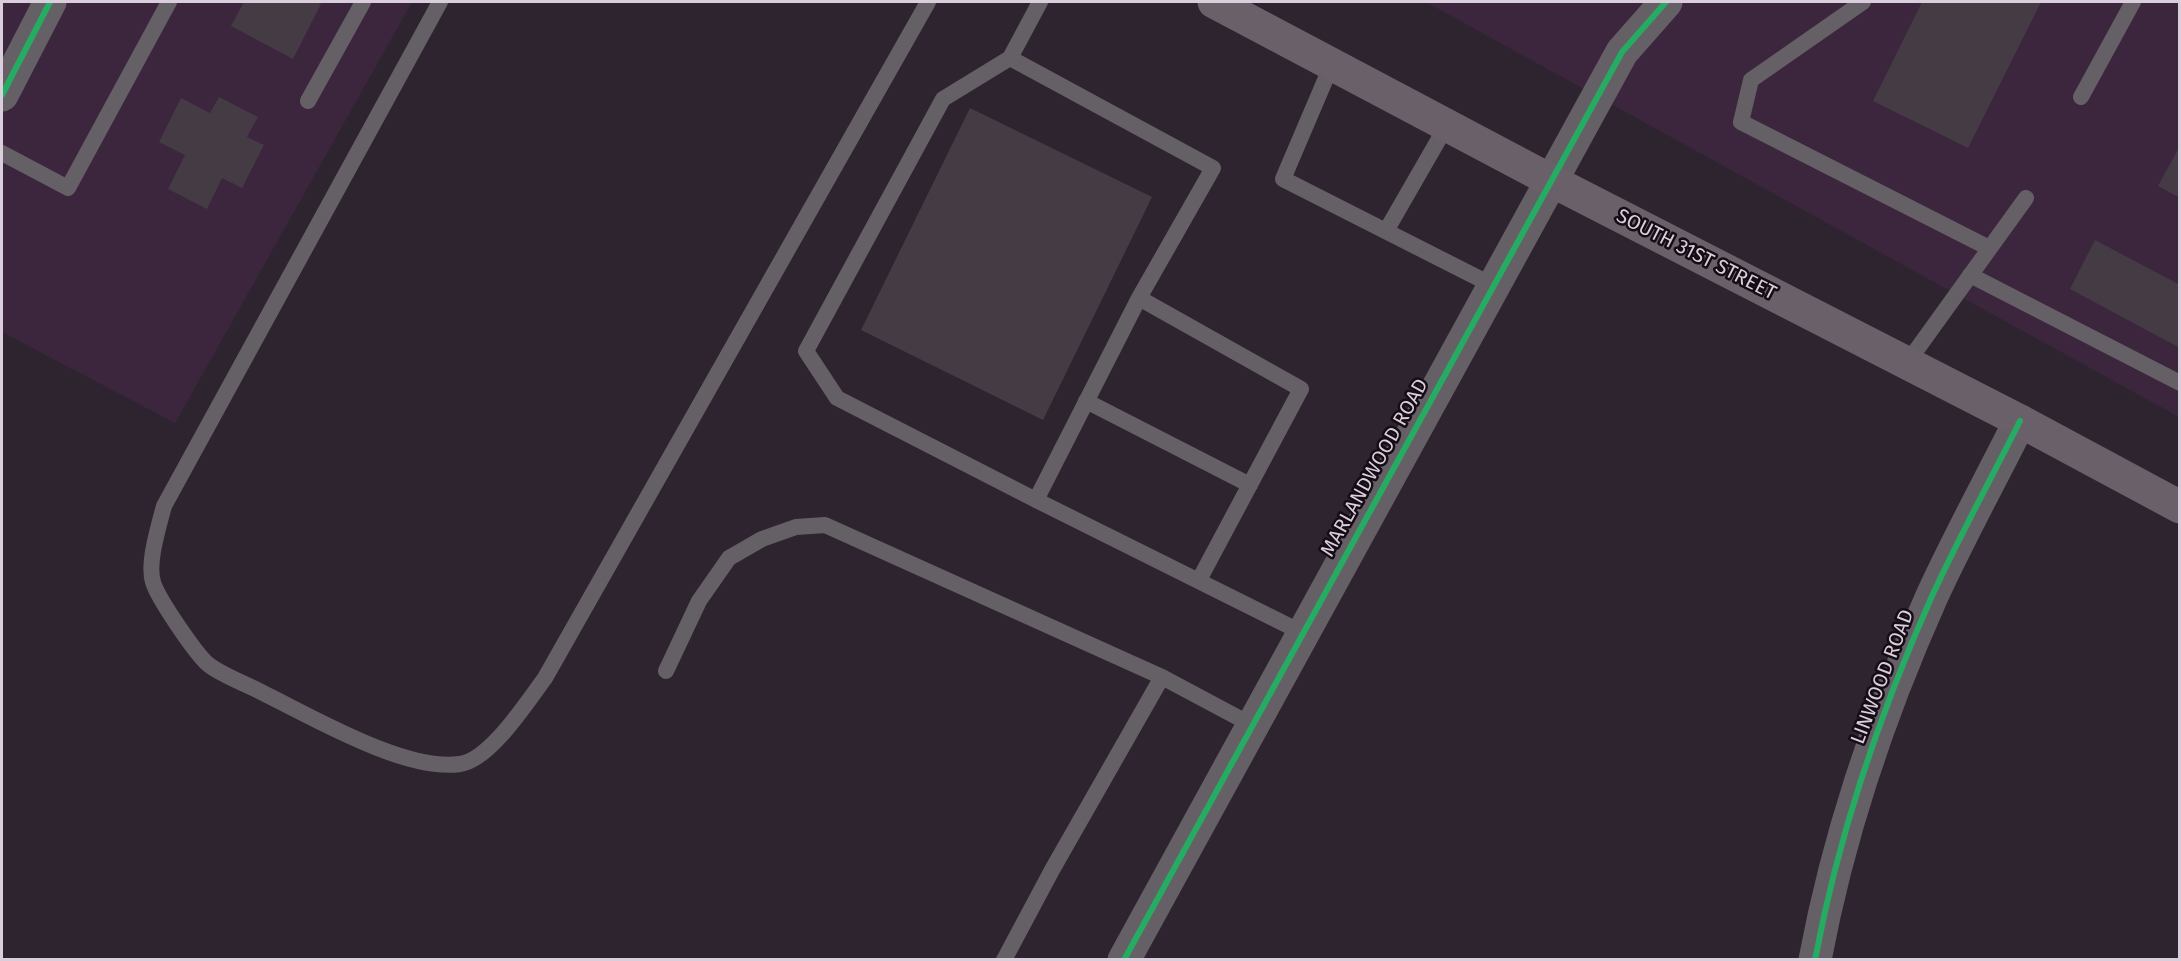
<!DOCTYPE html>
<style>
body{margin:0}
#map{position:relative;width:2181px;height:961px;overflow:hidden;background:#2e242f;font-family:"Fira Sans",sans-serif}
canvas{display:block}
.frame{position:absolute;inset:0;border:3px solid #dbcedc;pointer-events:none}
</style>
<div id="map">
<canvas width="2181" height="961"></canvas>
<div class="frame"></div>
</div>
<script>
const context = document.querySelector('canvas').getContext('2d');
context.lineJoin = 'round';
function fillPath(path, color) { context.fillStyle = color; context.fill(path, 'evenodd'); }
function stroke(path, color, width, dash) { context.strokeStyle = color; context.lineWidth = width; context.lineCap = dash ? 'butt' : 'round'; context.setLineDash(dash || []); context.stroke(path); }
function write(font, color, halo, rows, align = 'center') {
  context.font = font + ' "Fira Sans",sans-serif'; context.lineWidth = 5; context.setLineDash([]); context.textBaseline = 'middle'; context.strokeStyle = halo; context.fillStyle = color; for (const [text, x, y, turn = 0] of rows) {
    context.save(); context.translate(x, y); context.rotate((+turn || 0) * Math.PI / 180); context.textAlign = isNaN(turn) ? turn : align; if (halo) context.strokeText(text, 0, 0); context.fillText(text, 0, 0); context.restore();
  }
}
fillPath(new Path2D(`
 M2,2H412L175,423L2,332Z
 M1426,2H2179V417Z`), '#3c263e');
fillPath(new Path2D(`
 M244,2H316L321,4L293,59L231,26Z
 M1922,2H2041L1968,148L1873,101Z
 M219,97L258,117L247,137L264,145L242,188L222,178L207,209L168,189L185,155L159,142L181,98L210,113Z
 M970,108L1152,197L1043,420L861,330Z
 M2180,146V198L2158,186Z
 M2095,240L2180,285V348L2070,289Z`), '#443b45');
stroke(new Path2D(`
 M440,2L164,506C159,525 147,563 153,582C157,597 197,656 209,665C225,677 247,684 265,694C314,718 406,772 460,764C490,760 527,702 545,678L928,2
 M1040,2L1010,58L943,99L806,351L837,398L1036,500L1303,633
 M1863,2L1751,80L1741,122L1989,248
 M1010,58L1213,168L1139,298
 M1332,64L1283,179L1494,286
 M2081,97L2133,2
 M308,101L363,2
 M2,153L68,188L169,2
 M1386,231L1447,125
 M1970,275L2180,383
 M1907,363L2026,198
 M1086,401L1250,485
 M1036,500L1139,298L1301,389L1199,580
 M666,671L699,601L729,558L762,539L796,527L825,525L1162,677
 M1004,960L1052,870L1162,677L1252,725`), '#655f66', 16);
stroke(new Path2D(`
 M2,95L50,2
 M1815,960C1838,837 1881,710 1932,596C1959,537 1991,479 2020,421`), '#655f66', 33);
stroke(new Path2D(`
 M1124,960L1622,52L1666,2`), '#655f66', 33);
stroke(new Path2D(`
 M1214,2L1552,181L2020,421L2180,507`), '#6a606a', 33);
stroke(new Path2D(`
 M2,95L50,2
 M1124,960L1622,52L1666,2
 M1815,960C1838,837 1881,710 1932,596C1959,537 1991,479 2020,421`), '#26ab63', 6);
write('20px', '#dbcedc', '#150c16', [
 ["SOUTH 31ST STREET",1696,255,27],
 ["MARLANDWOOD ROAD",1375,468,-61],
 ["LINWOOD ROAD",1883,677,-69]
]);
</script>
